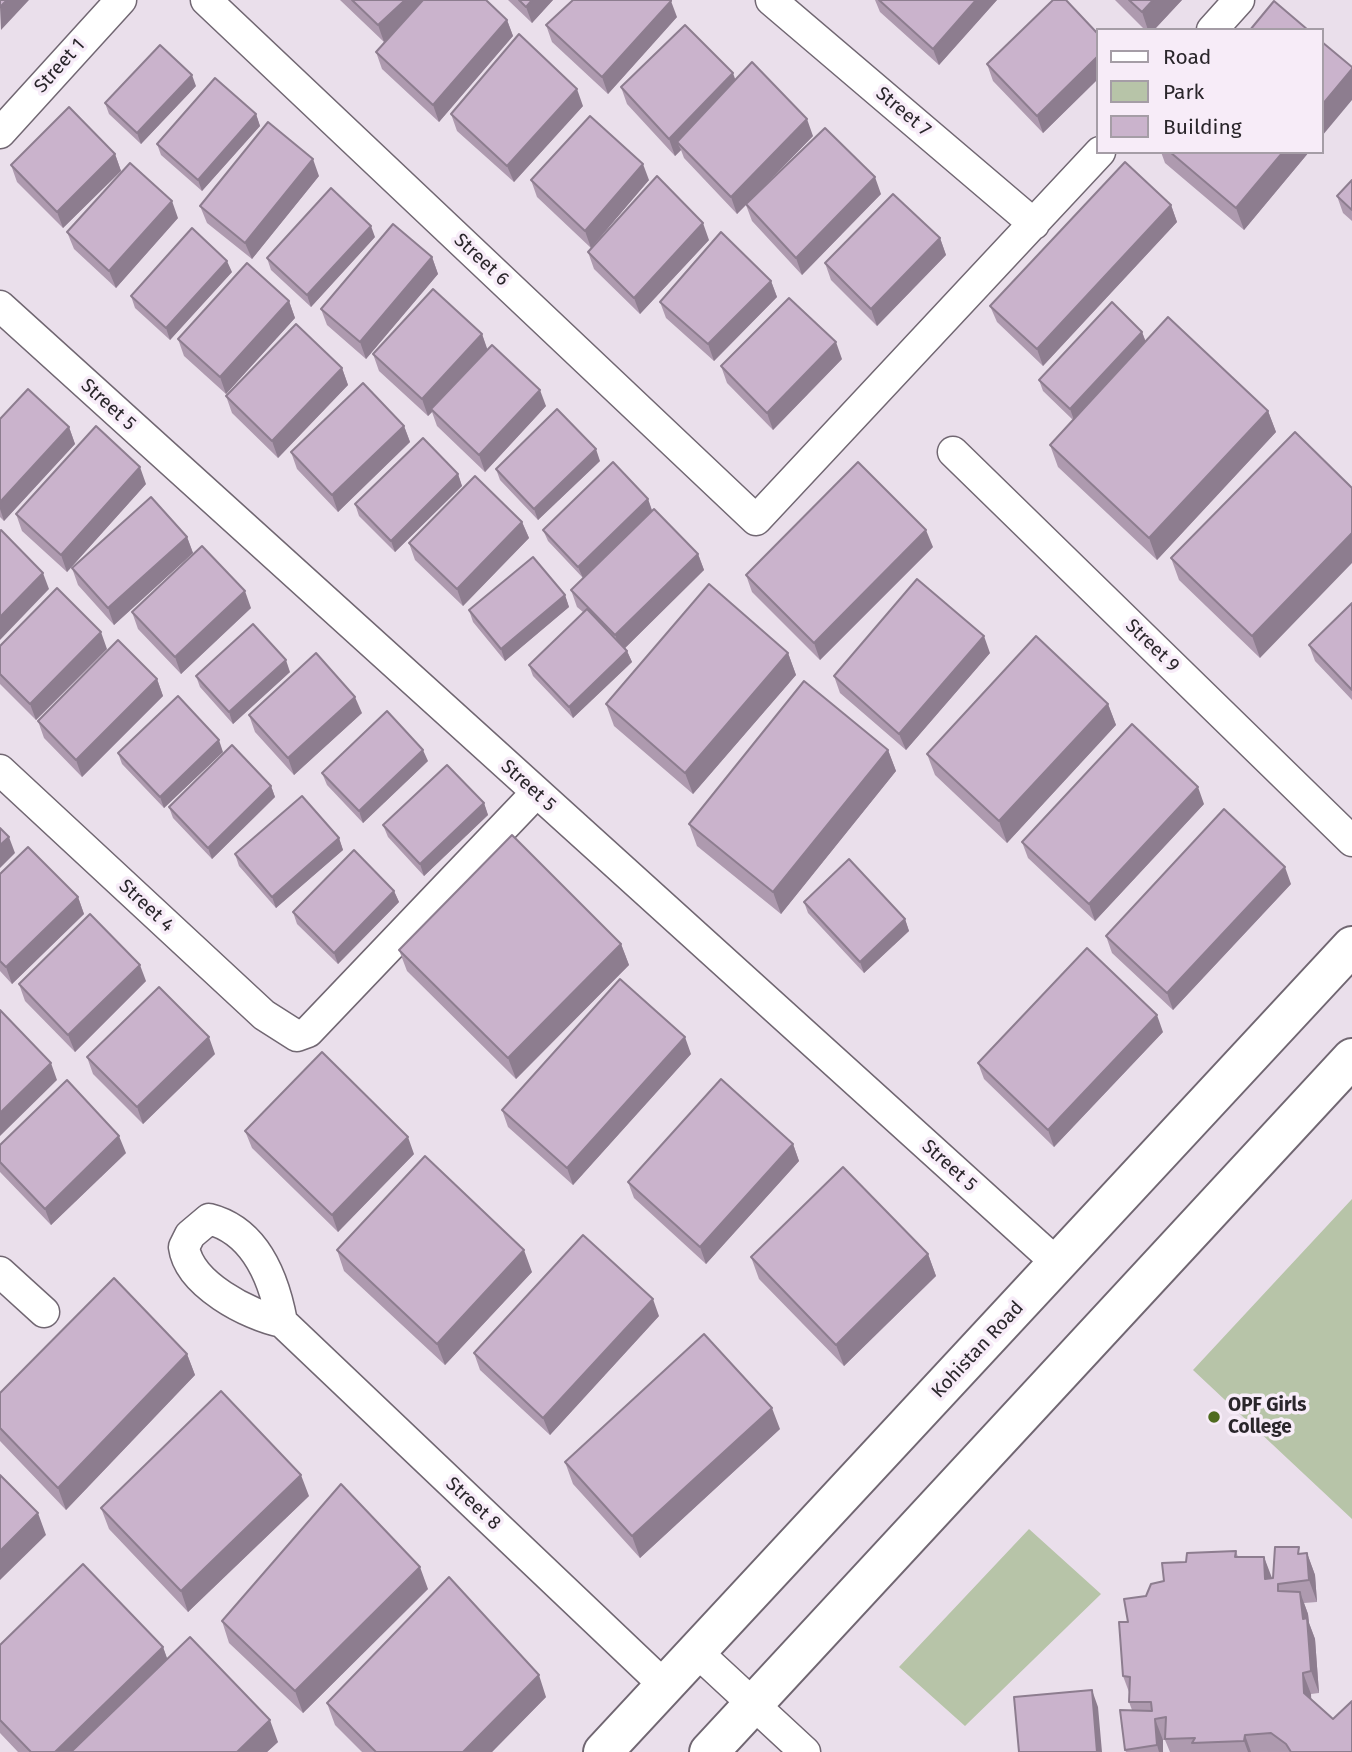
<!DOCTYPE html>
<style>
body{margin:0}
#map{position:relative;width:1352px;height:1752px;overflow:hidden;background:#eadfeb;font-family:"Fira Sans",sans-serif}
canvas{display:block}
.legend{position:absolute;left:1096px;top:28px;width:228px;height:126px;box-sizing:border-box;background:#f7ecf8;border:2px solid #a59da6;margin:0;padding:9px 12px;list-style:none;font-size:21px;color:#2a262b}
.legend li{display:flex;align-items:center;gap:14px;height:35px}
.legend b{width:35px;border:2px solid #a59da6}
</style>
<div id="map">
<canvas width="1352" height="1752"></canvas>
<ul class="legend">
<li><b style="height:9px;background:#fff"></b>Road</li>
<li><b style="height:19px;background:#b7c4a8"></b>Park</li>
<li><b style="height:19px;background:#cab3cc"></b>Building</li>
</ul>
</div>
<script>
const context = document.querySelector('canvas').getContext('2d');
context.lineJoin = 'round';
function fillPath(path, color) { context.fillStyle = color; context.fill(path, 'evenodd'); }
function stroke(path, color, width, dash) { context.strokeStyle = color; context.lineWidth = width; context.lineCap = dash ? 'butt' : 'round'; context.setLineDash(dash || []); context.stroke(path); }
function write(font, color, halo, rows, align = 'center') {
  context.font = font + ' "Fira Sans",sans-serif'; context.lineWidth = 7; context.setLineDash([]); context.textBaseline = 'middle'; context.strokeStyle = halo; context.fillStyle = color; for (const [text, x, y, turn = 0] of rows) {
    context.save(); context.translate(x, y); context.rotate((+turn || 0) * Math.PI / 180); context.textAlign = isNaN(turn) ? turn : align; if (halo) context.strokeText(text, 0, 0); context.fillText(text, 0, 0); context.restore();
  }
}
fillPath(new Path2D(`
 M1352,1199V1519L1193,1370Z
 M1029,1529L1101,1594L965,1726L899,1667Z`), '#b7c4a8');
const street = new Path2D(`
 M206,0L756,520L1100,152
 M771,0L1034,224
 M1212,30L1239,0
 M0,133L121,0
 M0,306L1058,1264
 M953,452L1352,841
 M0,770L264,1015L297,1036L308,1032L536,793
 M0,1272L44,1312
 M282,1322C274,1279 256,1231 209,1219L190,1235L184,1247C189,1284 248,1315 282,1322L664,1685
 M698,1653L805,1752`);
const secondary = new Path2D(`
 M603,1752L1352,946
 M709,1752L1352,1058`);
stroke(street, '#716772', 33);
stroke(secondary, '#716772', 42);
stroke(street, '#fff', 30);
stroke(secondary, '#fff', 38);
fillPath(new Path2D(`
 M340,0H486L507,20L513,36L439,122L382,69L376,52L384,42Z
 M508,0H553L532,23Z
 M875,0H997L939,65L880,12Z
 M1115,0H1182L1154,30H1145Z
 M677,17L608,94L552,42L546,25Z
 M1098,34V79L1043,133L993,81L987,64Z
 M735,80L813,136L755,195L881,194L802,275L752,221L746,205L737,214L684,158L681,150L675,156L627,104L621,87Z
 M196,86L141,144L109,114L105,103Z
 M583,106L514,182L457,131L451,114Z
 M256,114L260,126L202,191L161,155L157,144Z
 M1161,152H1309L1244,230L1165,163Z
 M115,154L121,171L63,228L17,182L11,165Z
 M319,176L252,259L207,223L200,206Z
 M531,180H649L591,248L537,197Z
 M1352,180V221L1343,213L1337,196Z
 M1171,205L1177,222L1043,366L997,322L990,306Z
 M178,218L116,288L74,249L67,232Z
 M375,237L311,307L271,270L267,258Z
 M940,238L946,255L877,326L831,280L825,263Z
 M709,240L640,314L594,269L588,252Z
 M432,257L438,274L366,359L327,325L321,309Z
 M232,272L170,340L135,308L131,296Z
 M771,281L777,297L714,361L666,318L660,302Z
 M289,301L295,318L226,394L184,356L178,339Z
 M1142,332L1146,342L1268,411L1276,432L1157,560L1058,467L1050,445L1073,420L1043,391L1039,380Z
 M482,334L487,350L546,406L485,472L437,426L432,412L428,416L379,371L373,354Z
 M842,359L773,430L727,383L721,366Z
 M342,368L348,385L278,458L232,413L226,396Z
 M0,419L69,427L75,444L4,521L0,517Z
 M404,426L410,442L338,512L297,469L291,452Z
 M1295,432L1260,658L1179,580L1171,558Z
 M600,461L538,520L500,480L496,469Z
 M458,474L462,486L395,552L359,516L355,504Z
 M146,484L67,572L22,531L16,514Z
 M648,499L652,510L698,554L704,570L625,648L627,651L632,662L573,718L533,676L529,665L583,612L577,607L571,590L583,578L548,541L543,530Z
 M522,522L529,538L463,606L415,560L409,543Z
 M187,537L193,553L114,625L78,585L72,568Z
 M933,547L820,660L752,592L746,575Z
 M565,595L569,607L505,661L473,622L469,610Z
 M1352,603V700L1315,661L1309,645Z
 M251,608L181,674L138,629L132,612Z
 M0,646L107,649L36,720L0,684Z
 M788,653L796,675L693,794L614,726L606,704Z
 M990,653L906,750L840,693L834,676Z
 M290,672L233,724L200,687L196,676Z
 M157,679L163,696L82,777L44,738L38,721Z
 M1108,704L1116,725L1007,843L935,775L927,754Z
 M362,713L294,775L255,732L249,715Z
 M888,750L896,771L781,914L697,846L689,824Z
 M223,752L164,808L122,764L118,753Z
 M428,761L363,823L327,785L322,773Z
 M271,786L275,797L212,859L173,818L169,807Z
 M484,803L488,815L424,876L388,837L383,825Z
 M1204,804L1095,921L1028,858L1022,842Z
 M339,838L343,850L276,908L239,866L235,854Z
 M0,874L78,897L84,914L12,984L0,971Z
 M1291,884L1173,1010L1112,953L1106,936Z
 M394,891L399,902L338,964L297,924L293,912Z
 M804,902L905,919L909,931L864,973L808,913Z
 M621,944L629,965L516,1079L407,971L399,950Z
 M146,981L75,1052L25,1001L19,984Z
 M1163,1032L1054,1147L984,1079L978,1063Z
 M215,1054L143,1124L93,1074L87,1057Z
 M691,1054L573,1185L508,1127L502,1110Z
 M245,1131L414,1154L338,1232L252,1148Z
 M793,1144L799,1161L706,1264L634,1198L628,1182Z
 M0,1145L126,1153L51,1225L0,1172Z
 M337,1250L532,1272L445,1365L344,1271Z
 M928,1254L936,1276L844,1366L759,1279L751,1257Z
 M659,1316L550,1435L480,1370L474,1353Z
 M187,1354L195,1375L66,1510L0,1441V1393Z
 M780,1429L640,1558L573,1484L565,1462Z
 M309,1496L188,1612L109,1529L101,1508Z
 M1236,1551L1238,1557H1264L1271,1578H1273L1302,1554L1307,1553L1315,1575L1317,1602L1304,1603L1308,1614L1309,1623L1315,1639L1319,1693L1311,1694V1700L1352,1752H1170L1165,1740H1163V1752H1126L1125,1750L1132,1710L1129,1702V1692L1123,1676L1128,1622L1146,1596L1186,1562Z
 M428,1589L303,1713L229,1643L222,1621Z
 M0,1645L163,1647L167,1659L278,1742L267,1752H18L0,1733Z
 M546,1697L492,1752H362L335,1725L327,1703Z`), '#ae9aaf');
fillPath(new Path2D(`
 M7,0H29L1,30L0,7Z
 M405,0H429L384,42L378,25Z
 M532,0H553L532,23L526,7Z
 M976,0H997L939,65L933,49Z
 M1153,0H1182L1154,30H1148L1142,12Z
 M671,1L677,17L608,94L602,77Z
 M507,20L513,36L439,122L433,105Z
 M1098,56V79L1043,133L1037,116Z
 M1352,69V100L1322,136V105Z
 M733,73L739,90L677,142L681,150L675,156L669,139Z
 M192,75L196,86L141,144L137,133Z
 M577,89L583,106L514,182L507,166Z
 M256,114L260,126L202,191L198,180Z
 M807,119L813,136L737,214L731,197Z
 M1283,152H1309L1244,230L1236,208Z
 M115,154L121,171L63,228L57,212Z
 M313,159L319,176L252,259L245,243Z
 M643,164L649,180L591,248L585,231Z
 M875,177L881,194L802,275L796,258Z
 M172,201L178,218L116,288L109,271Z
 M1171,205L1177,222L1043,366L1037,349Z
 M703,223L709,240L640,314L634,298Z
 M371,226L375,237L311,307L307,295Z
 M940,238L946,255L877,326L871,309Z
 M432,257L438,274L366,359L360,342Z
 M227,261L232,272L170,340L166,328Z
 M771,281L777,297L714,361L708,344Z
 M289,301L295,318L226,394L220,377Z
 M1142,332L1146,343L1074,420L1070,409Z
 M482,334L488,351L431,409L432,412L428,416L422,399Z
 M836,342L842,359L773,430L767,413Z
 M342,368L348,385L278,458L272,441Z
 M540,390L546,406L485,472L479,455Z
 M1268,411L1276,432L1157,560L1149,538Z
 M404,426L410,442L338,512L332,495Z
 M69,427L75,444L4,521L0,509V502Z
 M596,449L600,461L538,520L534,509Z
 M140,467L146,484L67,572L61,555Z
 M458,474L462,486L395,552L391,541Z
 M648,499L652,511L583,578L578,567Z
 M522,522L529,538L463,606L457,589Z
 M926,530L933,547L820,660L814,643Z
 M1352,533V563L1260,658L1252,636Z
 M187,537L193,553L114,625L108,608Z
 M698,554L704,570L621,652L615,635Z
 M43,573L49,589L0,640V617Z
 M245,591L251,608L181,674L175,657Z
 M565,595L569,607L505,661L501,649Z
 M101,632L107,649L36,720L30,704Z
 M984,636L990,653L906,750L899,734Z
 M627,651L632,662L573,718L569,707Z
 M788,653L796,675L693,794L685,773Z
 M286,660L290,672L233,724L229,712Z
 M157,679L163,696L82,777L76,760Z
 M355,697L362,713L294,775L288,758Z
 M1108,704L1116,725L1007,843L999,821Z
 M219,740L223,752L164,808L160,797Z
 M423,750L428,761L363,823L359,811Z
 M888,750L896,771L781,914L773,892Z
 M271,786L275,797L212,859L208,848Z
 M1198,787L1204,804L1095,921L1089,904Z
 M484,803L488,815L424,876L420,864Z
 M9,837L15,853L0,868V845Z
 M339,838L343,850L276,908L272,897Z
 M1285,867L1291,884L1173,1010L1167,993Z
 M394,891L399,902L338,964L334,953Z
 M78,897L84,914L12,984L6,967Z
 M905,919L909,931L864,973L860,962Z
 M621,944L629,965L516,1079L508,1058Z
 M140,965L146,981L75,1052L68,1035Z
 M1157,1015L1163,1032L1054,1147L1048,1130Z
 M209,1037L215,1054L143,1124L137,1107Z
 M685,1037L691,1054L573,1185L567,1168Z
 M51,1063L57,1080L0,1136V1113Z
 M119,1136L126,1153L51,1225L45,1209Z
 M408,1137L414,1154L338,1232L332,1215Z
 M793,1144L799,1161L706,1264L700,1247Z
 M524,1250L532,1272L445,1365L437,1344Z
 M928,1254L936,1276L844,1366L836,1345Z
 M653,1299L659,1316L550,1435L543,1418Z
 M187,1354L195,1375L66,1510L58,1488Z
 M772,1408L780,1429L640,1558L632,1536Z
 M301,1475L309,1496L188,1612L181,1591Z
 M38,1513L46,1535L0,1580V1551Z
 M1307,1553L1315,1575L1317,1602L1309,1580Z
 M1264,1557L1272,1578L1265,1579Z
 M420,1567L428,1589L303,1713L295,1691Z
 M1300,1592L1308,1614L1309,1623L1315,1639L1319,1693L1311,1671L1303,1619Z
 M163,1647L171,1669L85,1752H55Z
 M1303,1673L1311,1694L1312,1715L1304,1693Z
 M539,1675L546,1697L492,1752H463Z
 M1092,1690L1098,1707L1102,1752H1097Z
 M1155,1719L1163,1740V1752H1159L1157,1745Z
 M270,1720L278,1742L267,1752H237Z
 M1245,1735L1251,1752H1248L1244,1741Z`), '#8d7d8f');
const building = new Path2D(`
 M0,0H7L0,7Z
 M352,0H405L378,25Z
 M423,0H486L507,20L433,105L376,52Z
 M519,0H532L526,7Z
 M573,0H671V1L602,77L546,25Z
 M879,0H976L933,49Z
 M1053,0H1066L1098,34V56L1037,116L987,64Z
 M1129,0H1153L1142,12Z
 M1274,1L1308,30H1250Z
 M685,25L733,73L669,139L621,87Z
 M519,34L577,89L507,166L451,114Z
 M1322,42L1352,67V69L1322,105Z
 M160,45L192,75L137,133L105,103Z
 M752,62L807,119L731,197L677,142Z
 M215,78L256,114L198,180L157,144Z
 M69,107L115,154L57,212L11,165Z
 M590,116L643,164L585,231L531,180Z
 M268,122L313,159L245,243L200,206Z
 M825,128L875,177L796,258L746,204Z
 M1170,152H1283L1236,208Z
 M1125,162L1171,205L1037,349L990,306Z
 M130,163L172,201L109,271L67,232Z
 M657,176L703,223L634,298L588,252Z
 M1352,180V210L1337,196Z
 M331,188L371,226L307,295L267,258Z
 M893,194L940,238L871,309L825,263Z
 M393,224L432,257L360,342L321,309Z
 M192,228L227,261L166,328L131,296Z
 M721,232L771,281L708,344L660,302Z
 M247,263L289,301L220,377L178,339Z
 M433,289L482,334L422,399L373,354Z
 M789,298L836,342L767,413L721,366Z
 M1112,302L1142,332L1070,409L1039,380Z
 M1168,317L1268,411L1149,538L1050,445Z
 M296,324L342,368L272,441L226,396Z
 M492,345L540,390L479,455L431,409Z
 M363,383L404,426L332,495L291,452Z
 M28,389L69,427L0,502V419Z
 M557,409L596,449L534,509L496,469Z
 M96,426L140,467L61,555L16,514Z
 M1295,432L1352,488V533L1252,636L1171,558Z
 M423,438L458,474L391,541L355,504Z
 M613,462L648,499L578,567L543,530Z
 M858,462L926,530L814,643L746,575Z
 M475,476L522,522L457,589L409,543Z
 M151,497L187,537L108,608L72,568Z
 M654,509L698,554L615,635L571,590Z
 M1,530L43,573L0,617V531Z
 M202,546L245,591L175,657L132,612Z
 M533,557L565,595L501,649L469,610Z
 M917,579L984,636L899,734L834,676Z
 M709,584L788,653L685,773L606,704Z
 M57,588L101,632L30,704L0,674V646Z
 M1352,603V690L1309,645Z
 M587,609L627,651L569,707L529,665Z
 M253,624L286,660L229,712L196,676Z
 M1036,636L1108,704L999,821L927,754Z
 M118,640L157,679L76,760L38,721Z
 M316,653L355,697L288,758L249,715Z
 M804,681L888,750L773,892L689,824Z
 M178,696L219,740L160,797L118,753Z
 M387,711L423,750L359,811L322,773Z
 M1132,724L1198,787L1089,904L1022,842Z
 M232,745L271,786L208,848L169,807Z
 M447,765L484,803L420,864L383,825Z
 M302,796L339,838L272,897L235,854Z
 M1224,809L1285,867L1167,993L1106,936Z
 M0,828L9,837L0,845Z
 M512,835L621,944L508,1058L399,950Z
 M28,847L78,897L6,967L0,961V874Z
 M354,850L394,891L334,953L293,912Z
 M849,859L905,919L860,962L804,902Z
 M90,914L140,965L68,1035L19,984Z
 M1087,948L1157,1015L1048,1130L978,1063Z
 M620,979L685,1037L567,1168L502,1110Z
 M159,987L209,1037L137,1107L87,1057Z
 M0,1010L51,1063L0,1113Z
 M322,1052L408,1137L332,1215L245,1131Z
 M721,1079L793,1144L700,1247L628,1182Z
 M67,1080L119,1136L45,1209L0,1162V1145Z
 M425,1156L524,1250L437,1344L337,1250Z
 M843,1167L928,1254L836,1345L751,1257Z
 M583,1235L653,1299L543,1418L474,1353Z
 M114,1278L187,1354L58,1488L0,1428V1393Z
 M704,1334L772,1408L632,1536L565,1462Z
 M221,1391L301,1475L181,1591L101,1508Z
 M0,1475L38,1513L0,1551Z
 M341,1484L420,1567L295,1691L222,1621Z
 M1275,1547H1299L1298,1554L1307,1553L1309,1580L1278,1584V1591L1300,1592L1303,1619L1307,1618L1311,1671L1303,1673L1304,1693L1333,1719L1352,1701V1752H1291L1286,1744L1271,1733L1245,1735L1244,1741L1192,1743L1195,1738L1165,1739L1166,1717L1155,1719L1157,1745L1125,1750L1120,1710L1152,1711L1151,1702H1129L1130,1677L1123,1676L1119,1622H1128L1124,1599L1146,1596L1151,1584L1164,1581L1162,1563L1186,1562L1187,1553L1236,1551L1235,1557H1264L1265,1579L1273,1578Z
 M83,1564L163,1647L55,1752H31L0,1720V1645Z
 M449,1577L539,1675L463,1752H376L327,1703Z
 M190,1637L270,1720L237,1752H71Z
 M1092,1690L1097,1752H1019L1014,1697Z`);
fillPath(building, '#cab3cc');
stroke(building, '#8d7d8f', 2);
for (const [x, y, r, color] of [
 [1214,1417,7,"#4f6b1f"]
]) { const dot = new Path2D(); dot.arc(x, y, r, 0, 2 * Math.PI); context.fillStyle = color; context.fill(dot); stroke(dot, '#f7ecf8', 2.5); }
write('19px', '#2a262b', '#f7ecf8', [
 ["Street 1",60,66,-48],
 ["Street 7",903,112,40],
 ["Street 6",481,260,43],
 ["Street 5",108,405,42],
 ["Street 9",1152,646,44],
 ["Street 5",528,786,42],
 ["Street 4",146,906,43],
 ["Street 5",949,1166,42],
 ["Kohistan Road",978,1350,-47],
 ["Street 8",473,1504,43]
]);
write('bold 19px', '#2a262b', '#f7ecf8', [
 ["OPF Girls",1228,1406],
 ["College",1228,1428]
], 'left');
</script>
